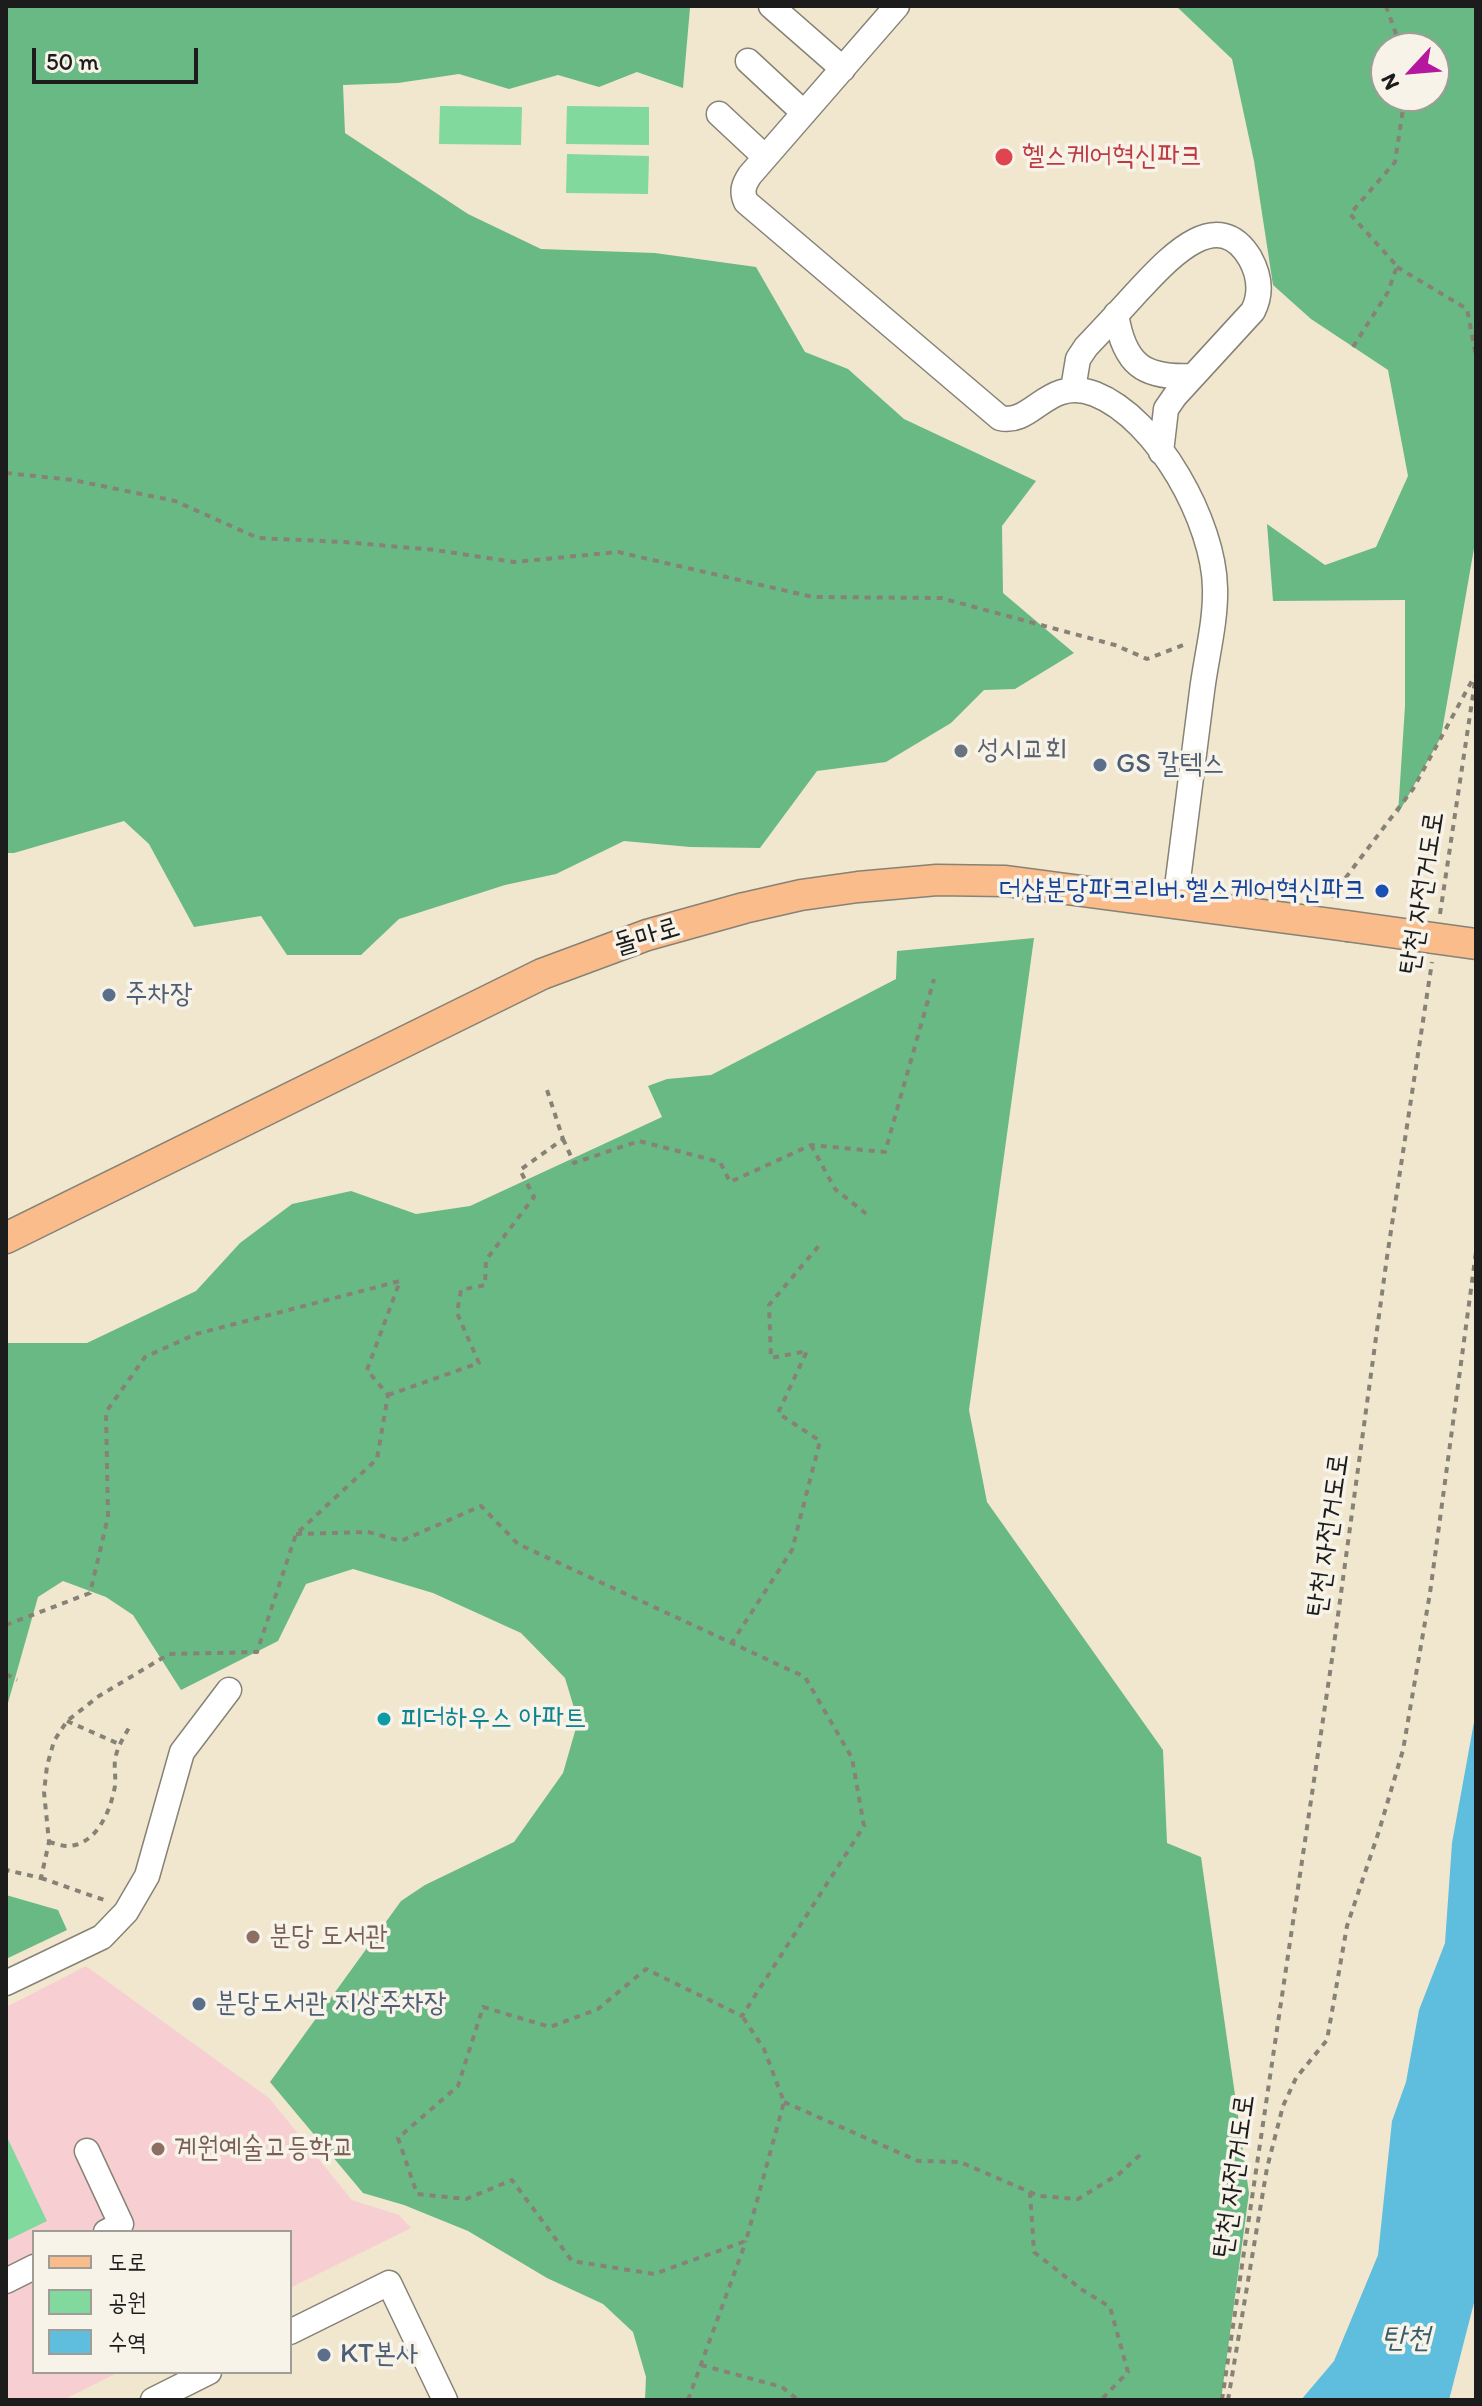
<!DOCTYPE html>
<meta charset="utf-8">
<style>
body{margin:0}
#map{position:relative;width:1482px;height:2406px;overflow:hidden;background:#f1e7cf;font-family:Itim,"Poor Story",sans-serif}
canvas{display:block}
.frame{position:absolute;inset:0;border:8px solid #1c1c1c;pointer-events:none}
.legend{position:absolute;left:32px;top:2230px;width:260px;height:144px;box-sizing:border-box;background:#f7f3e8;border:2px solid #9f9d96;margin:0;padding:10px 14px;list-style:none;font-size:24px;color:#1c1c1c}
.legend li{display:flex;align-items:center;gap:16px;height:40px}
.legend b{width:40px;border:2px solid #9f9d96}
.north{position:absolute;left:1370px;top:32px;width:80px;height:80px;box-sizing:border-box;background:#f7f3e8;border:2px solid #9f9d96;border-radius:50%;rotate:244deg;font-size:22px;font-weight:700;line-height:32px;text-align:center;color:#1c1c1c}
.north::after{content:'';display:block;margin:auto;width:28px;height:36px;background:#b5179e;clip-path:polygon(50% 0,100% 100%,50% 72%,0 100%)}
.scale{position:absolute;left:32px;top:48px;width:166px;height:36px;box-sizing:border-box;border:4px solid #1c1c1c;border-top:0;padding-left:10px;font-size:24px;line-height:28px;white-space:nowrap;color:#1c1c1c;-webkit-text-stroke:6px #f7f3e8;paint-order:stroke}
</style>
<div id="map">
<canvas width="1482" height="2406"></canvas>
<div class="frame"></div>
<ul class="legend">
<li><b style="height:10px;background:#f9bc8a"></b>도로</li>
<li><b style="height:22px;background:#82d99e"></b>공원</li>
<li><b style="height:22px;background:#5fbddd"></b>수역</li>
</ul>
<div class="north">N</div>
<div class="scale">50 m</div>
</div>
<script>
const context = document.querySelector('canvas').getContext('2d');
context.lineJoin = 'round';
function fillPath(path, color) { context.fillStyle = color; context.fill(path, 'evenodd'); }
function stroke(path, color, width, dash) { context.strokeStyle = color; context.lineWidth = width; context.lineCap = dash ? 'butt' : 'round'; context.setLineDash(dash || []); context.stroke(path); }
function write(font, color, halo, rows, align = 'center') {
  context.font = font + ' Itim,"Poor Story",sans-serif'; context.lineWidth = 7; context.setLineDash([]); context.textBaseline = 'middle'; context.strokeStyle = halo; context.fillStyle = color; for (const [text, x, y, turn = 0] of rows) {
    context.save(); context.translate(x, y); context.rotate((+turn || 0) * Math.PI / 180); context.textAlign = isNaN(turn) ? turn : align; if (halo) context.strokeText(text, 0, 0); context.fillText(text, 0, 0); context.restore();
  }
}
fillPath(new Path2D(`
 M86,1966L269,2098L352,2200L399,2215L411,2228L290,2288V2232H34V2372H119L63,2400H6V2007Z`), '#f7cfd3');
fillPath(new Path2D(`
 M440,106L522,107L521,145L439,144Z
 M567,106L649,107V145L566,144Z
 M567,154L649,156L648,194L566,193Z
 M6,2135L47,2221L6,2241Z`), '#82d99e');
fillPath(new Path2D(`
 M6,6L690,8L683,88L637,72L599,87L558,75L509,89L459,74L398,83L343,85L345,133L468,214L541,249L655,253L756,267L805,352L848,369L904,419L1036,481L1002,526L1003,593L1074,653L1015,689L984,690L951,723L886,762L817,771L760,848L690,847L624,841L556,874L505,885L399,919L361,955H287L261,916L194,927L149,844L124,821L14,853H6Z
 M1176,6H1476V537L1441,737L1398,814L1405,706V600L1273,601L1267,524L1325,565L1376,547L1408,476L1388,370L1311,319L1273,285L1254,161L1232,59ZM1386,48H1434V96H1386Z
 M1034,938L969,1410L987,1502L1163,1750L1167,1843L1201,1857L1249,2193L1221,2400H645L646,2377L633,2332L603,2304L547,2278L468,2231L404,2205L363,2193L270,2082L401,1901L425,1885L514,1842L563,1773L578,1721L565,1678L521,1633L433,1593L353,1569L306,1584L278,1641L181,1690L133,1615L106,1597L63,1581L38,1597L6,1710V1343H87L196,1291L240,1243L292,1204L351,1191L416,1214L470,1206L662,1117L648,1086L667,1079L711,1075L896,979L897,951Z
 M6,1895L58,1910L67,1930L6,1959Z`), '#69b985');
fillPath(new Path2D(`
 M1476,1711V2295L1449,2400H1301L1334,2361L1378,2255L1392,2121L1406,2082L1419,2010L1445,1943L1452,1843Z`), '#5fbddd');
const minor = new Path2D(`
 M771,6L843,69
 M897,6L750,175C744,184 741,191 746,202L1000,418C1033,426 1047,376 1095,394C1158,419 1214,523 1215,588C1216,622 1206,658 1202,691C1193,762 1184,833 1175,903
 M748,61L804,113
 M719,114L765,157
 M1116,314C1124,364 1143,379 1193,376
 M1073,389L1078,359L1086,347C1103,329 1120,311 1137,292C1163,265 1216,201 1250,258C1260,276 1262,293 1253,311L1175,396L1166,409L1161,452
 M6,1983L102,1937L126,1912L147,1876L182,1752L229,1690
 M87,2151L121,2224L106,2232
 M6,2281L34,2267
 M290,2332L389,2283L445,2400
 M153,2400L209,2372`);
const major = new Path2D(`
 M6,1238L542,974L647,935L744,908L801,895L858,887L937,880L1006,881L1347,926`);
stroke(minor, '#868276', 27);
stroke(major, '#868276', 33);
stroke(new Path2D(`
 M1386,6L1401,48
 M1397,267L1467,309L1476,356
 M1353,347L1388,292L1397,266L1350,214L1395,162L1405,96
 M6,473L73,480L175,501L258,538L344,542L435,550L514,562L618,552L813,597L941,598L1115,645L1147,659L1186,644
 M1331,897L1413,789L1474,677
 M1440,914L1476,675
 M563,1139L574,1163L639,1141L720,1162L730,1182L811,1145L885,1152L934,979
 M811,1145L835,1189L869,1216
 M388,1395L479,1363L457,1313L461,1290L485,1285L486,1260L534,1197L520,1170L563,1139L547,1090
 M296,1534L368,1532L401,1541L481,1506L518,1544L805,1677L852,1758L864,1826L742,2016L646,1969L598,2009L550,2027L483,2007L458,2086L398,2138L417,2194L466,2199L512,2180L572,2261L654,2274L746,2241L784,2102L764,2049L742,2016
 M6,1625L90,1593L108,1517L106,1412L145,1357L196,1334L400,1281L367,1370L388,1395L377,1459L296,1534L257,1652L169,1654L99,1696L67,1721L54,1741L47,1766L44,1792L49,1842L41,1878L6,1870
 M731,1644L792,1550L820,1441L778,1413L807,1351L771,1358L769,1305L822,1242
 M6,1674L17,1680
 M67,1721L119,1744
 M49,1842C54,1843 61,1846 67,1846C97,1846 111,1809 115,1786C116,1777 114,1769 115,1760C117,1747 124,1737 130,1726
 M41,1878L107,1901
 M784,2102L918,2161L960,2162L1039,2196L1078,2199L1119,2174L1140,2155
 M1030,2192L1034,2252L1081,2289L1110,2307L1128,2372L1101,2400
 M701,2365L782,2387L798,2400
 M688,2400L746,2241
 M1222,2400L1332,1659L1387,1257L1432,962
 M1228,2400L1267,2168L1283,2106L1296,2078L1327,2040L1347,1926L1379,1831L1403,1750L1430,1593L1476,1252`), '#868276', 4, [6, 6]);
stroke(minor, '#fff', 24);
stroke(major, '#f9bc8a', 30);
const majorBridge = new Path2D(`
 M1347,926L1476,944`);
stroke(majorBridge, '#868276', 33, []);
stroke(majorBridge, '#f9bc8a', 30);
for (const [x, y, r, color] of [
 [1004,157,10,"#e0444e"],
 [961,751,8,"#6b7280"],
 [1100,765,8,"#5c6f8a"],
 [1382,891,8,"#1a4fb4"],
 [109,995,8,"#5c6f8a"],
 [384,1719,8,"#0f9aa8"],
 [253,1937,8,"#8d6e63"],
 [199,2004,8,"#5c6f8a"],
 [158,2149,8,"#8d6e63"],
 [324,2355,8,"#5c6f8a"]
]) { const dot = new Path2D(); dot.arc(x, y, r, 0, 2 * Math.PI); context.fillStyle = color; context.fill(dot); stroke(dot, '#f7f3e8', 3); }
write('28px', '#be3a42', '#f7f3e8', [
 ["헬스케어혁신파크",1022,157]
], 'left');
write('28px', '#5b616d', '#f7f3e8', [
 ["성시교회",977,751]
], 'left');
write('28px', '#4e5e75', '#f7f3e8', [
 ["GS 칼텍스",1116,765],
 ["주차장",125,995],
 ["분당도서관 지상주차장",215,2004],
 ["KT본사",340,2355]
], 'left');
write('28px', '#164399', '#f7f3e8', [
 ["더샵분당파크리버.헬스케어혁신파크",1366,891]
], 'right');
write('28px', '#1c1c1c', '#f7f3e8', [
 ["탄천 자전거도로",1423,893,-81],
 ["돌마로",647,937,-17],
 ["탄천 자전거도로",1329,1535,-82],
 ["탄천 자전거도로",1235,2176,-82]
]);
write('28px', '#0d838f', '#f7f3e8', [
 ["피더하우스 아파트",400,1719]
], 'left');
write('28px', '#785e54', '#f7f3e8', [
 ["분당 도서관",269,1937],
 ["계원예술고등학교",174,2149]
], 'left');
write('italic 30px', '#375c69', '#f7f3e8', [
 ["탄천",1406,2339]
]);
</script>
